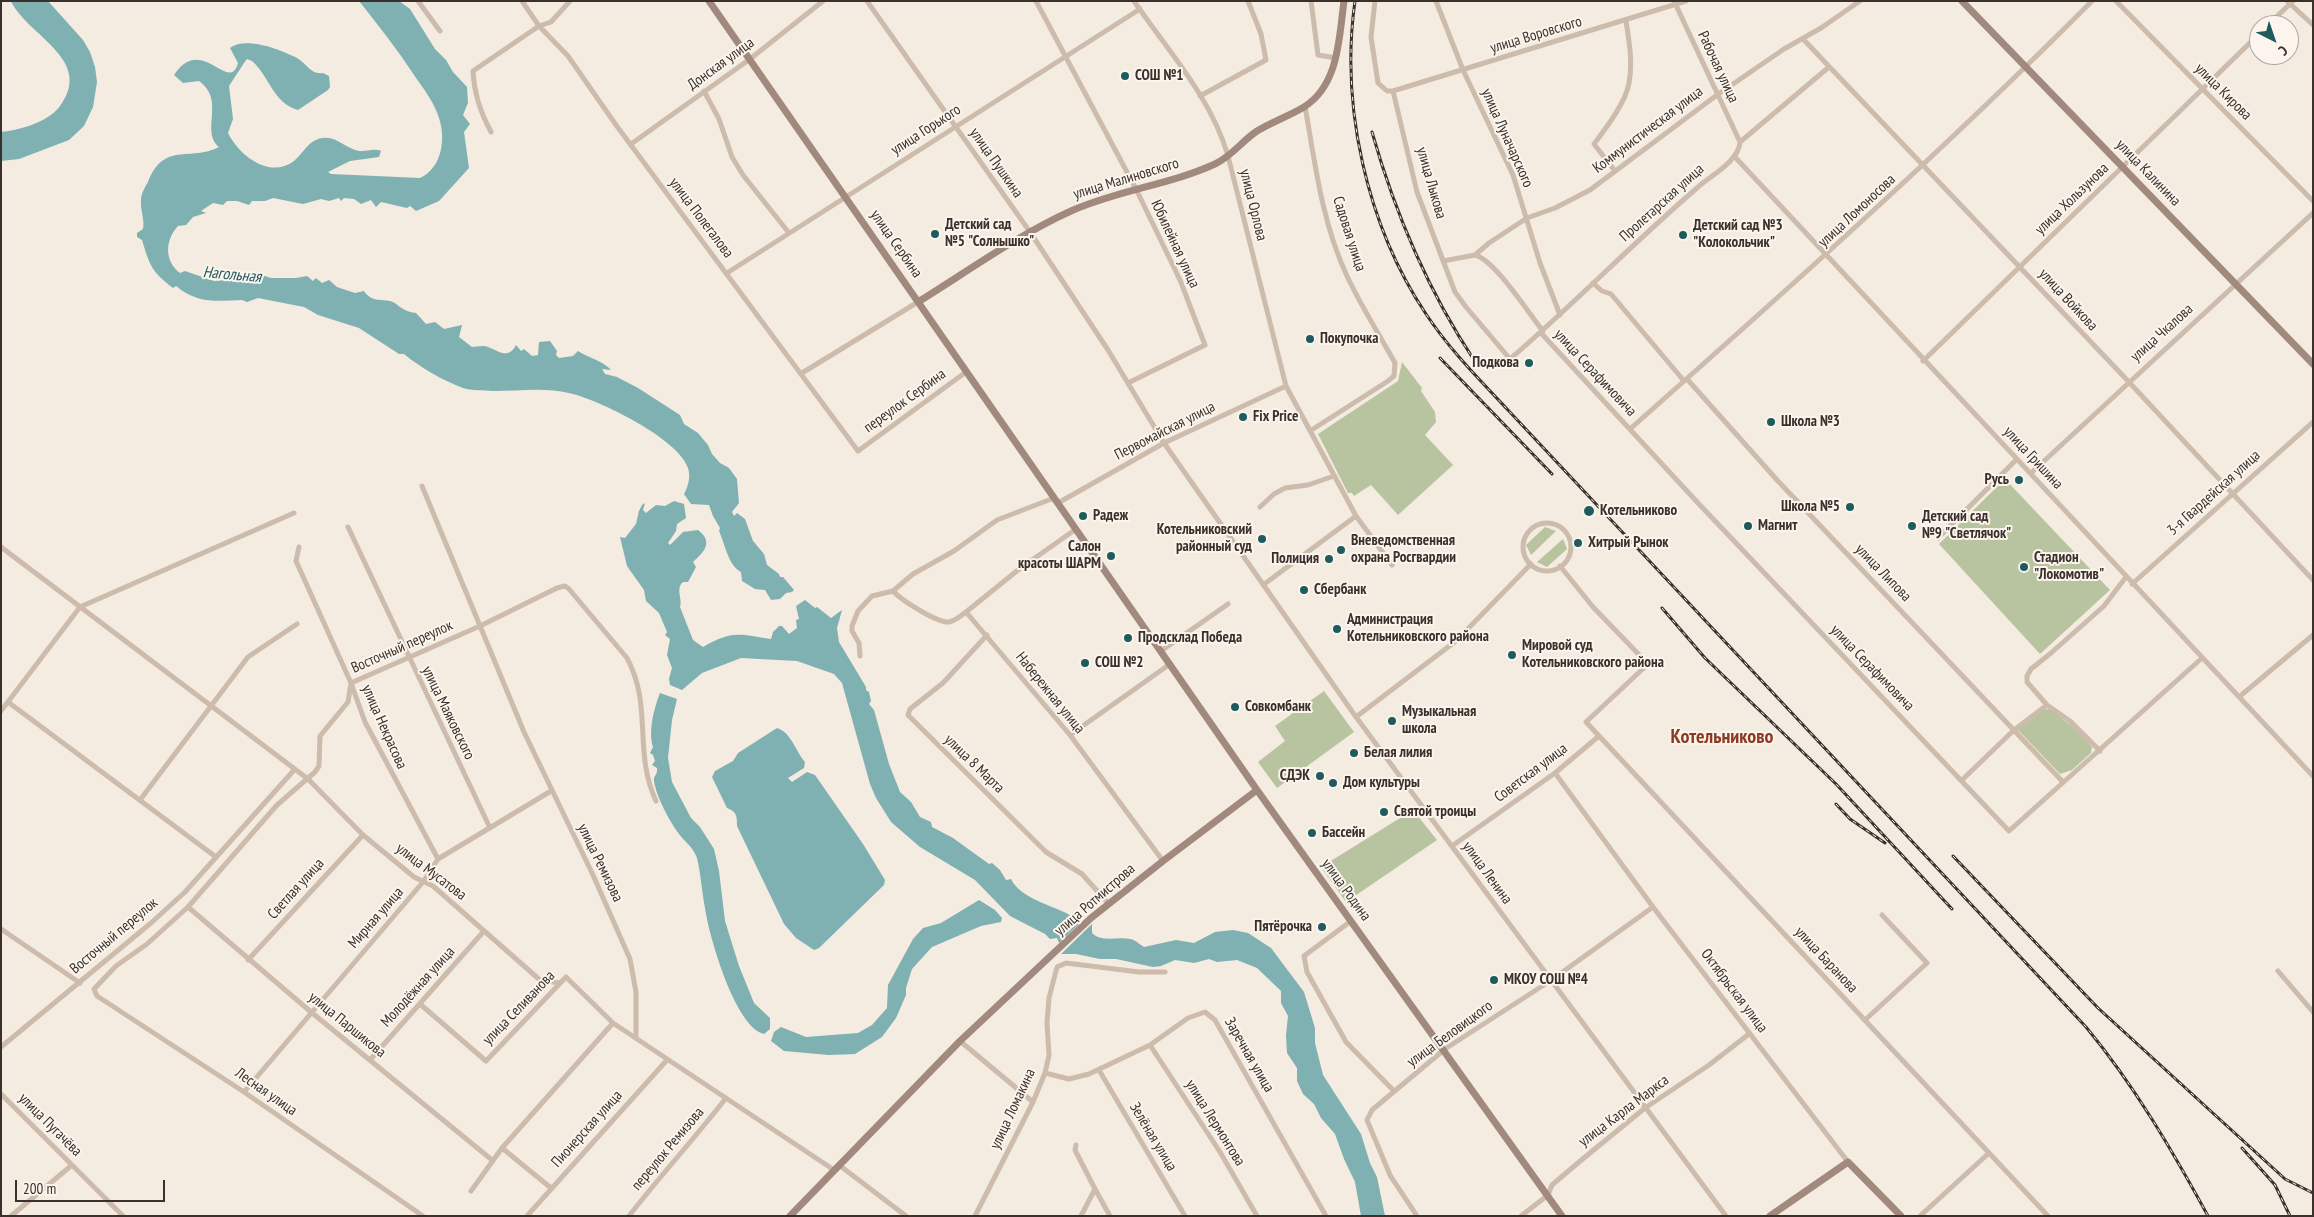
<!DOCTYPE html>
<meta charset="utf-8">
<style>
body{margin:0}
#map{position:relative;width:2314px;height:1217px;overflow:hidden;background:#f4ebe1;font-family:"PT Sans Narrow",sans-serif}
canvas{display:block}
.frame{position:absolute;inset:0;border:2px solid #3b302b;pointer-events:none}
.north{position:absolute;left:2249px;top:15px;width:50px;height:50px;box-sizing:border-box;background:#fbf5ee;border:1px solid #aea6a0;border-radius:50%;rotate:139deg;font-size:14px;font-weight:700;line-height:20px;text-align:center;color:#3b302b}
.north::after{content:'';display:block;margin:auto;width:18px;height:22px;background:#1f5a5e;clip-path:polygon(50% 0,100% 100%,50% 72%,0 100%)}
.scale{position:absolute;left:15px;top:1180px;width:150px;height:22px;box-sizing:border-box;border:2px solid #3b302b;border-top:0;padding-left:6px;font-size:15px;line-height:18px;white-space:nowrap;color:#3b302b;-webkit-text-stroke:4px #fbf5ee;paint-order:stroke}
</style>
<div id="map">
<canvas width="2314" height="1217"></canvas>
<div class="frame"></div>
<div class="north">С</div>
<div class="scale">200 m</div>
</div>
<script>
const context = document.querySelector('canvas').getContext('2d');
context.lineJoin = 'round';
function fillPath(path, color) { context.fillStyle = color; context.fill(path, 'evenodd'); }
function stroke(path, color, width, dash) { context.strokeStyle = color; context.lineWidth = width; context.lineCap = dash ? 'butt' : 'round'; context.setLineDash(dash || []); context.stroke(path); }
function write(font, color, halo, rows, align = 'center') {
  context.font = font + ' "PT Sans Narrow",sans-serif'; context.lineWidth = 4; context.setLineDash([]); context.textBaseline = 'middle'; context.strokeStyle = halo; context.fillStyle = color; for (const [text, x, y, turn = 0] of rows) {
    context.save(); context.translate(x, y); context.rotate((+turn || 0) * Math.PI / 180); context.textAlign = isNaN(turn) ? turn : align; if (halo) context.strokeText(text, 0, 0); context.fillText(text, 0, 0); context.restore();
  }
}
fillPath(new Path2D(`
 M1402,362L1422,388L1421,391L1435,412L1436,422L1425,435L1453,465L1398,515L1371,485L1354,496L1352,493H1348L1318,434L1398,381Z
 M2005,479L2110,590L2040,654L1939,544Z
 M1545,527L1556,531L1531,555L1526,545Z
 M1563,539L1567,549L1547,567L1537,562Z
 M1324,691L1354,732L1277,788L1258,762L1285,741L1275,726Z
 M2050,709L2077,730L2092,747L2091,753L2072,770L2060,774L2018,730L2041,710Z
 M1413,810L1437,840L1346,902L1321,867Z`), '#b8c4a0');
fillPath(new Path2D(`
 M11,1H48L83,40L90,52L95,67L97,82L93,107L84,126L69,140L19,159L1,161V132C21,130 48,122 60,106C95,59 26,35 11,1Z
 M359,1H399L410,9L435,49L446,60L453,72L467,87L468,103L463,115L470,124L464,132L469,168L439,201L416,211L410,206L407,208L381,202L376,207L371,200L361,204L354,199L344,198L341,201L339,198L329,201L321,199L303,204L273,198L265,201H252L249,205L237,201H227L223,205L213,203L201,211L206,213L193,217L186,225L178,226C165,240 164,261 180,273L185,271L214,281L238,279L255,273L271,278H296L307,276L313,281L316,278L322,283L329,280L337,287L355,293L364,291C371,302 380,299 390,301C398,303 402,312 416,313L426,324L435,322L444,329L462,325L459,337L472,347C476,347 484,345 488,347C499,351 508,360 516,345L521,351L524,349L532,356L538,355L539,342L550,341L557,351L556,355L559,358L573,356L578,351C587,357 605,362 611,370L602,369L605,374L617,377L638,388L680,415L684,424L698,433L708,445L712,454L720,463L729,468L737,479L739,503L732,512L734,516L737,513L745,519L753,541L764,554L767,565L779,574L780,577H783L794,590L792,592L786,593L780,599L771,600L765,590L755,589L742,581L741,572C728,565 725,544 719,531L720,528L713,516L709,505L691,504L684,494C688,487 691,477 688,468C679,439 598,399 569,393C545,387 518,391 493,391C484,390 472,391 463,388C442,380 421,368 404,354H399L359,328L318,315L304,307L258,298L247,302L242,300C217,301 197,304 176,286L173,288C151,271 150,266 142,240L137,237V233L143,229C145,219 140,210 141,200C141,194 145,187 148,182C164,141 190,162 219,147C200,131 226,100 199,81L183,83L174,75C202,33 229,95 238,63L230,48C246,36 281,50 297,58C307,64 311,75 323,73L329,76L330,87L328,90L298,110C273,103 270,77 252,61L247,59L244,63L229,86L233,119L228,133C238,154 269,180 294,161C303,154 309,139 323,138C337,136 346,149 359,151C366,152 374,148 381,151L379,157L350,161L328,172L331,174L420,178C442,168 446,139 439,118C434,102 423,88 414,75C397,49 378,25 359,1Z
 M674,501L684,504L686,518L677,524L676,531L668,543L670,545L683,532L698,530C714,542 704,552 693,562L696,567L688,582H683C675,589 683,599 680,607L693,640L703,647C732,630 739,634 771,639L773,632L779,626H782L789,634L797,628L796,620L799,619L796,606L805,600L815,608L817,607L831,618L842,610L837,628L839,642L866,687V690L869,692L871,701L869,704L874,710L889,764L900,792L911,802L920,817L931,822L932,827L953,838L989,864L992,863L1000,870L1006,880L1011,879C1020,898 1051,905 1068,914C1073,917 1075,921 1080,923L1059,943L1057,938L1050,939L1045,934L1010,916L975,880L920,847L891,822L876,798L870,784L842,683L834,674L797,661L741,658L702,673L682,690L670,685L669,679L672,668L667,655L670,639L665,635L667,632L659,613L646,601L644,590L627,566L620,537L625,538L636,524L639,511L642,505L645,503L643,510L646,513L656,505L665,506Z
 M660,693L677,699L672,720L668,758L672,782L691,818L700,827L714,849L719,871L725,921L739,966L754,1003L770,1018V1029L764,1034C735,1027 709,936 705,908C702,892 701,875 697,858C693,847 686,843 679,834C670,822 656,796 654,781C653,776 658,775 657,768L652,765L655,761L653,755L650,753L653,747C648,732 654,708 660,693Z
 M777,728C791,732 796,752 805,762L804,768L788,778L792,782L807,772L815,775L863,844L885,880L884,885L819,948L814,950L796,938L784,924L737,826C737,816 737,812 727,808L712,777L715,771L733,761L738,753Z
 M979,900L995,910L1002,918L1001,922L981,926L932,947L912,969L906,988V995L896,1018L882,1037L855,1054L829,1055L784,1051L771,1041L774,1032L781,1027L806,1037L858,1033L872,1025L887,1008L888,985L913,939L923,928L941,923Z
 M1092,924V933C1101,943 1118,936 1130,939C1136,940 1139,944 1144,947L1176,940L1194,943L1215,932L1233,930L1248,933L1271,948L1304,992L1315,1028V1043L1323,1075L1361,1134L1370,1163L1377,1177L1385,1216H1361L1355,1182L1344,1159L1335,1134L1321,1118L1314,1104L1303,1094L1297,1081V1068L1287,1053L1286,1035L1288,1016L1281,1003V991L1257,968L1237,960L1217,962L1209,959L1194,963L1175,960L1161,966L1153,967L1116,959H1100L1076,954H1061Z`), '#7fb0b2');
stroke(new Path2D(`
 M418,1L440,31
 M522,1L539,26L568,56L616,125L858,451L966,372
 M867,1L1030,232L1108,350L1164,443L1356,717L1726,1216
 M1036,1L1136,189L1180,280L1205,345L1128,383
 M1134,1C1168,51 1211,97 1228,156L1286,386L1356,516L1392,565
 M1311,1L1318,55L1336,58
 M1375,1L1371,37L1378,83L1387,91H1393L1686,1
 M1436,1L1463,70L1513,175L1540,263L1560,315
 M1674,1L1740,142
 M2116,1L2313,201
 M2287,1L2313,25
 M2268,25L2293,1
 M1803,39L2128,381L2313,580
 M704,91L719,119L732,157L743,175L789,233
 M1393,91L1417,192L1455,292L1466,307L1510,359C1574,304 1633,243 1697,188C1710,176 1739,161 1740,142L1829,67
 M1200,96L1266,60L1261,34L1248,1
 M1305,106C1315,163 1322,223 1347,276C1361,306 1379,334 1395,363L1394,376L1388,381L1310,431
 M491,132C480,112 474,94 473,71L539,26L551,22L570,1
 M631,144L750,59L823,1
 M1734,156L2313,776
 M1615,171L1594,144C1606,128 1626,102 1629,83C1633,63 1629,40 1626,21
 M1475,255C1495,260 1529,314 1543,331
 M1443,261L1475,255L1489,243L1527,218L1555,208L1590,190L1717,95L1784,49L1821,28L1860,1
 M727,273L1140,9
 M1593,283L1602,291L1611,294L1684,381
 M1541,333L1698,503L2009,831L2202,658
 M1923,361L2259,34
 M802,373L918,302
 M1687,379L1777,480L2063,782
 M1630,429C1787,290 1944,150 2092,1
 M2031,473L2313,213
 M422,486L524,732L593,875L630,959L636,992V1038
 M1058,503L1164,443L1286,386
 M1260,507L1274,494L1285,488L1308,485L1334,476
 M1523 547a24 24 0 1 1 48 0a24 24 0 1 1-48 0Z
 M348,527L490,828
 M1938,538L2017,459
 M1,547L308,779L363,835L414,877L433,886L540,980L560,983
 M299,547L296,561L351,683L365,722L438,859
 M1560,566L1593,607L1648,664L1586,722L2048,1216
 M2132,584L2313,422
 M1263,585L1356,516
 M893,591C901,600 937,623 949,622C955,621 961,616 966,612L1070,735L1163,861
 M966,612L1018,570L1076,529
 M987,635L943,683L910,709L908,715L1046,852L1082,874L1108,903
 M1161,651L1228,604
 M860,656L859,643L852,631V626L858,611L872,596L893,591L913,574L954,551L997,520L1054,498
 M2239,697L2313,635
 M8,702L216,857
 M1,711L80,607L294,513
 M1356,717L1456,641L1531,564
 M1070,735L1170,664
 M2100,751L2070,721L2047,705L2027,682V676L2031,669L2051,653L2104,606L2126,577
 M1555,773L1653,907L1848,1162
 M1962,780L2014,730L2047,705
 M140,800L248,657L297,624
 M1452,846L1555,773L1599,736
 M188,907L311,1012L492,1160
 M1351,921L1304,956L1307,972L1346,1042L1394,1091
 M1,929L80,983
 M248,960L363,835
 M2278,971L2313,1012
 M420,1004L486,1061L566,977L613,1023L834,1170
 M1865,1020L1927,963L1882,915
 M960,1041L1033,1102
 M1150,1045L1220,1152L1257,1216
 M1,1047L151,923L185,892L295,769
 M370,1060L484,931
 M1099,1070L1185,1216
 M1045,1073L1069,1079L1089,1074L1150,1045L1188,1018L1205,1012L1215,1020L1326,1216
 M244,1092L423,882L438,859L551,791
 M1,1094L123,1216
 M1076,1145L1075,1150L1095,1189
 M502,1148L551,1188
 M839,1165L906,1216
 M471,1191L502,1148L613,1023
 M11,1216L72,1165
 M423,1216L244,1092L97,996L94,989L116,966L147,944L188,907L277,805L315,772L319,766L320,736L348,702L351,683L480,626L557,588L565,586L569,589L627,658C653,706 633,752 656,801
 M527,1216L667,1060
 M629,1216C660,1176 695,1138 726,1098
 M975,1216L1033,1102L1045,1073L1049,1055L1047,1023L1049,998L1057,967L1066,963L1139,972H1165
 M1081,1216L1095,1189L1110,1216
 M1417,1216L1390,1175L1367,1120L1372,1110L1445,1049L1550,981L1653,907
 M1521,1216L1548,1195L1552,1185L1579,1162L1645,1108L1709,1065L1749,1034
 M1920,1216L1989,1153`), '#cdbbac', 5);
stroke(new Path2D(`
 M709,1L1257,790L1562,1216
 M1962,1L2313,364
 M918,302C968,271 1018,235 1071,211C1118,190 1169,185 1215,164C1232,156 1242,141 1257,131C1272,122 1289,116 1304,107C1339,85 1339,38 1344,1
 M790,1216L960,1041L1091,918L1163,861L1257,790
 M1770,1216L1848,1162L1901,1216`), '#a18a7d', 7);
const rail = new Path2D(`
 M1355,1C1340,106 1367,226 1426,314C1449,349 1479,379 1507,409L2086,1027C2134,1085 2172,1150 2208,1216
 M1372,132C1395,213 1427,289 1474,360
 M1440,358L1552,474
 M1662,608L1705,658L1836,784L1952,909
 M1836,804L1850,819L1885,843
 M1953,856L2098,1008L2285,1179L2313,1193
 M2242,1148L2275,1185L2290,1216`);
stroke(rail, '#3b302b', 3);
stroke(rail, '#fbf5ee', 1, [4]);
for (const [x, y, r, color] of [
 [1125,76,5,"#1f5a5e"],
 [935,234,5,"#1f5a5e"],
 [1683,235,5,"#1f5a5e"],
 [1310,339,5,"#1f5a5e"],
 [1529,363,5,"#1f5a5e"],
 [1243,417,5,"#1f5a5e"],
 [1771,422,5,"#1f5a5e"],
 [2019,480,5,"#1f5a5e"],
 [1850,507,5,"#1f5a5e"],
 [1589,511,6,"#1f5a5e"],
 [1083,516,5,"#1f5a5e"],
 [1748,526,5,"#1f5a5e"],
 [1912,526,5,"#1f5a5e"],
 [1262,539,5,"#1f5a5e"],
 [1578,543,5,"#1f5a5e"],
 [1341,550,5,"#1f5a5e"],
 [1111,556,5,"#1f5a5e"],
 [1329,559,5,"#1f5a5e"],
 [2024,567,5,"#1f5a5e"],
 [1304,590,5,"#1f5a5e"],
 [1337,629,5,"#1f5a5e"],
 [1128,638,5,"#1f5a5e"],
 [1512,655,5,"#1f5a5e"],
 [1085,663,5,"#1f5a5e"],
 [1235,707,5,"#1f5a5e"],
 [1392,721,5,"#1f5a5e"],
 [1354,753,5,"#1f5a5e"],
 [1320,776,5,"#1f5a5e"],
 [1333,783,5,"#1f5a5e"],
 [1384,812,5,"#1f5a5e"],
 [1312,833,5,"#1f5a5e"],
 [1322,927,5,"#1f5a5e"],
 [1494,980,5,"#1f5a5e"]
]) { const dot = new Path2D(); dot.arc(x, y, r, 0, 2 * Math.PI); context.fillStyle = color; context.fill(dot); stroke(dot, '#fbf5ee', 2); }
write('15px', '#3b302b', '#fbf5ee', [
 ["улица Воровского",1536,35,-17],
 ["Донская улица",721,64,-36],
 ["Рабочая улица",1718,67,65],
 ["улица Кирова",2223,92,45],
 ["улица Горького",926,130,-33],
 ["Коммунистическая улица",1648,130,-37],
 ["улица Луначарского",1507,138,66],
 ["улица Пушкина",996,163,55],
 ["улица Калинина",2148,173,46],
 ["улица Малиновского",1126,179,-17],
 ["улица Лыкова",1431,183,74],
 ["улица Хользунова",2072,199,-44],
 ["Пролетарская улица",1662,203,-42],
 ["улица Орлова",1253,205,76],
 ["улица Ломоносова",1857,211,-43],
 ["улица Полегалова",701,218,53],
 ["Садовая улица",1349,234,72],
 ["улица Сербина",896,244,55],
 ["Юбилейная улица",1175,244,65],
 ["улица Войкова",2068,300,47],
 ["улица Чкалова",2162,333,-42],
 ["улица Серафимовича",1595,373,47],
 ["переулок Сербина",905,401,-36],
 ["Первомайская улица",1165,431,-27],
 ["улица Гришина",2033,458,47],
 ["3-я Гвардейская улица",2214,493,-42],
 ["улица Липова",1883,573,46],
 ["Восточный переулок",402,647,-24],
 ["улица Серафимовича",1872,668,46],
 ["Набережная улица",1050,693,51],
 ["улица Маяковского",448,713,64],
 ["улица Некрасова",384,727,66],
 ["улица 8 Марта",974,764,44],
 ["Советская улица",1531,773,-37],
 ["улица Ремизова",600,863,64],
 ["улица Мусатова",431,872,37],
 ["улица Ленина",1487,873,54],
 ["Светлая улица",296,889,-48],
 ["улица Родина",1346,890,54],
 ["улица Ротмистрова",1095,900,-41],
 ["Мирная улица",376,918,-49],
 ["Восточный переулок",114,936,-40],
 ["улица Баранова",1826,960,47],
 ["Молодёжная улица",418,987,-48],
 ["Октябрьская улица",1734,991,53],
 ["улица Селиванова",519,1008,-46],
 ["улица Паршикова",347,1025,39],
 ["улица Беловицкого",1450,1034,-36],
 ["Заречная улица",1249,1055,60],
 ["Лесная улица",266,1092,35],
 ["улица Ломакина",1013,1109,-65],
 ["улица Карла Маркса",1624,1111,-37],
 ["улица Лермонтова",1215,1123,58],
 ["улица Пугачёва",50,1125,45],
 ["Пионерская улица",587,1129,-48],
 ["Зелёная улица",1153,1137,59],
 ["переулок Ремизова",668,1149,-50]
]);
write('bold 15px', '#3b302b', '#fbf5ee', [
 ["СОШ №1",1135,76],
 ["Детский сад",945,225],
 ["№5 \"Солнышко\"",945,242],
 ["Детский сад №3",1693,226],
 ["\"Колокольчик\"",1693,243],
 ["Покупочка",1320,339],
 ["Подкова",1519,363,"right"],
 ["Fix Price",1253,417],
 ["Школа №3",1781,422],
 ["Русь",2009,480,"right"],
 ["Школа №5",1840,507,"right"],
 ["Котельниково",1600,511],
 ["Радеж",1093,516],
 ["Детский сад",1922,517],
 ["№9 \"Светлячок\"",1922,534],
 ["Магнит",1758,526],
 ["Котельниковский",1252,530,"right"],
 ["районный суд",1252,547,"right"],
 ["Вневедомственная",1351,541],
 ["охрана Росгвардии",1351,558],
 ["Хитрый Рынок",1588,543],
 ["Салон",1101,547,"right"],
 ["красоты ШАРМ",1101,564,"right"],
 ["Стадион",2034,558],
 ["\"Локомотив\"",2034,575],
 ["Полиция",1319,559,"right"],
 ["Сбербанк",1314,590],
 ["Администрация",1347,620],
 ["Котельниковского района",1347,637],
 ["Продсклад Победа",1138,638],
 ["Мировой суд",1522,646],
 ["Котельниковского района",1522,663],
 ["СОШ №2",1095,663],
 ["Совкомбанк",1245,707],
 ["Музыкальная",1402,712],
 ["школа",1402,729],
 ["Белая лилия",1364,753],
 ["СДЭК",1310,776,"right"],
 ["Дом культуры",1343,783],
 ["Святой троицы",1394,812],
 ["Бассейн",1322,833],
 ["Пятёрочка",1312,927,"right"],
 ["МКОУ СОШ №4",1504,980]
], 'left');
write('italic 16px', '#1f5a5e', '#fbf5ee', [
 ["Нагольная",232,275,5]
]);
write('bold 20px', '#8c3b22', '#fbf5ee', [
 ["Котельниково",1722,737]
]);
</script>
